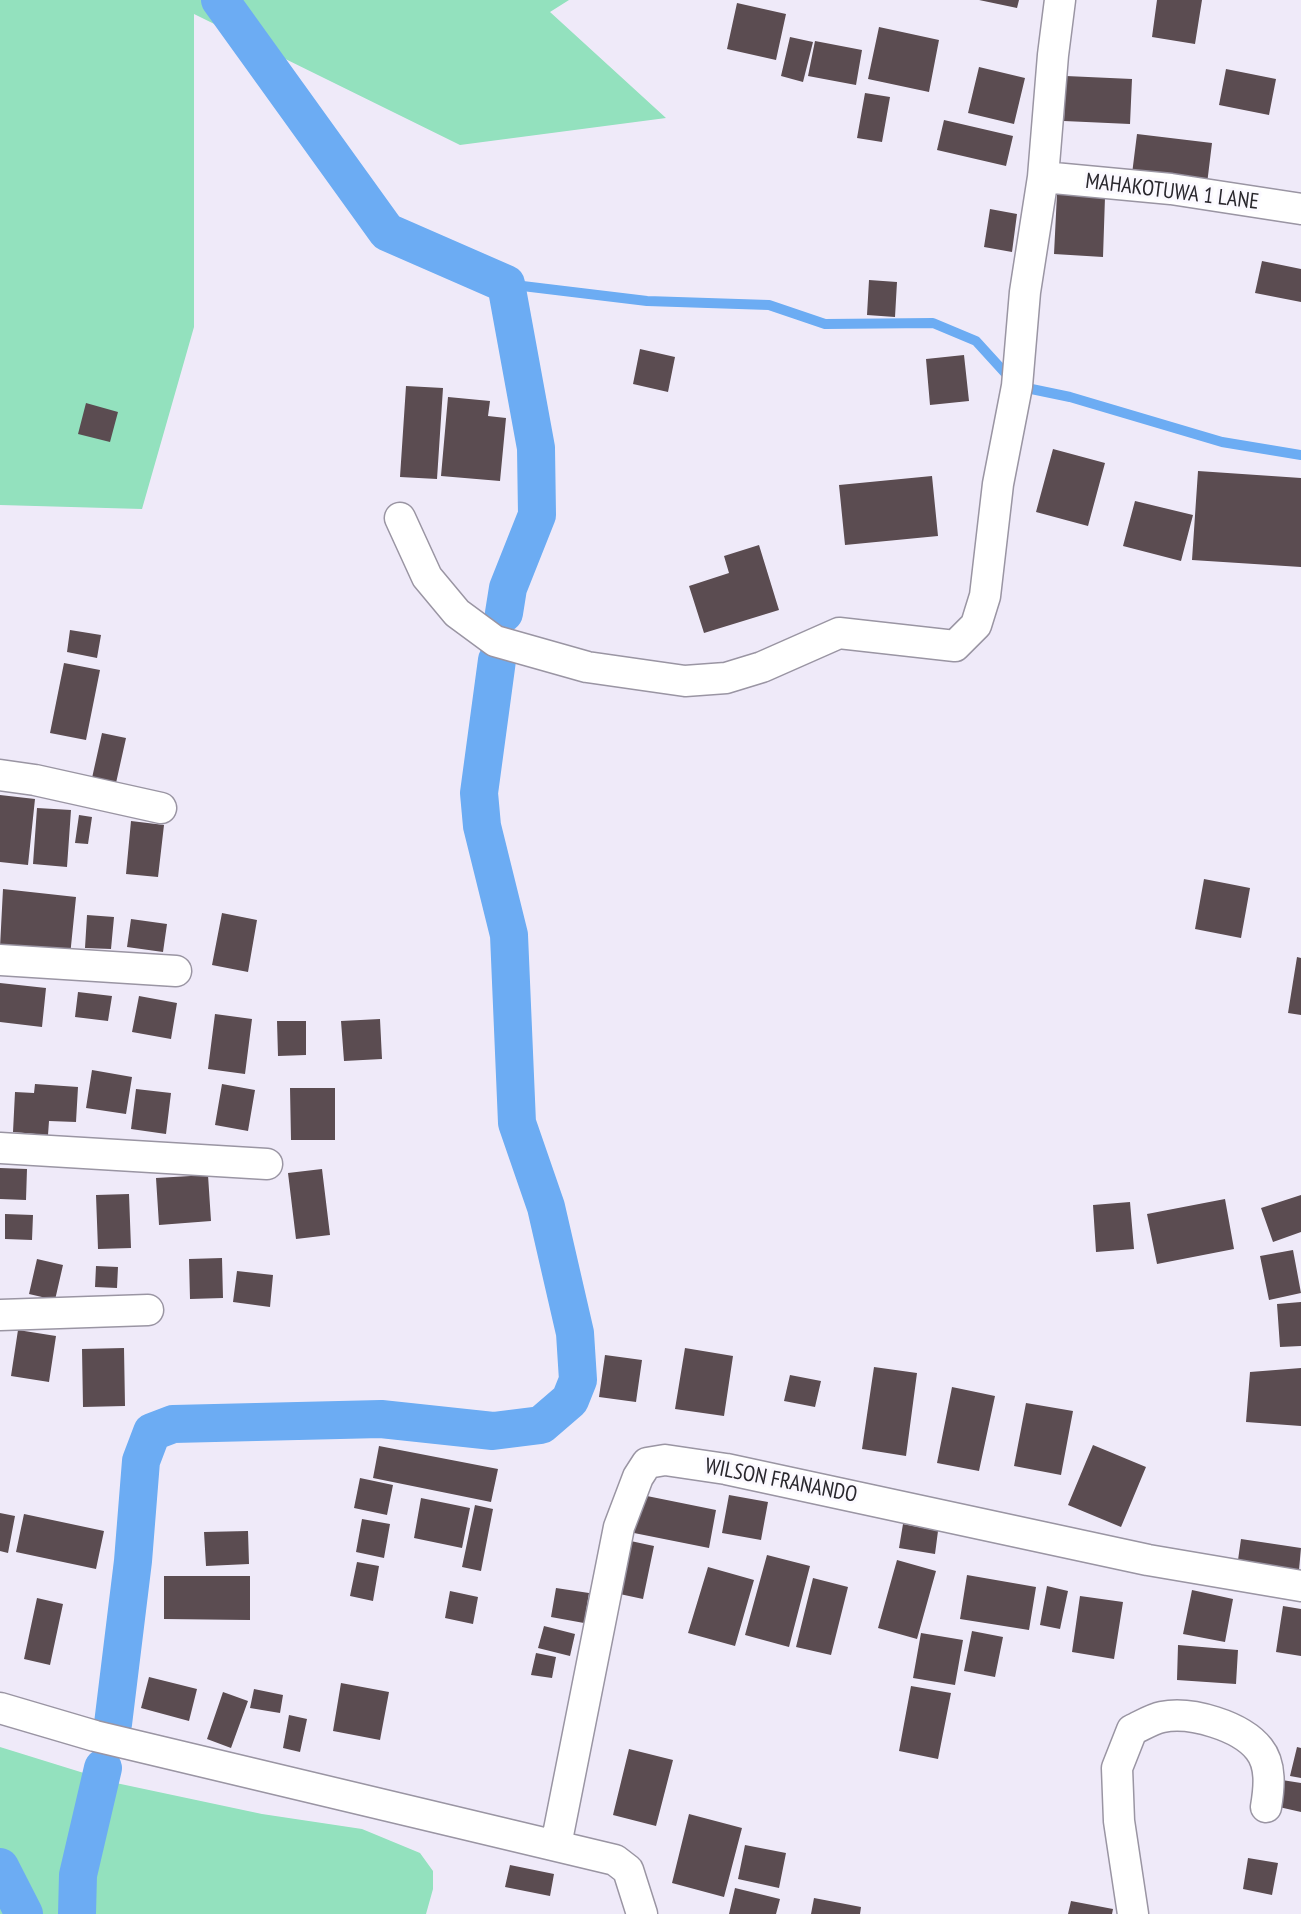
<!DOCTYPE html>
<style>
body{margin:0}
canvas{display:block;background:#efeaf9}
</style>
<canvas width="1301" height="1914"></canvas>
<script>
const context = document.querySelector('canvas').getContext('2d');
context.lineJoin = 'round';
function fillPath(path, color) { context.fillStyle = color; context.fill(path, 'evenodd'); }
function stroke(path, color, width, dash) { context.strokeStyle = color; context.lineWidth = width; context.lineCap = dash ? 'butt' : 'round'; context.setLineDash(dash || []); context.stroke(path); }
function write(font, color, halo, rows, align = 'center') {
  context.font = font + ' "PT Sans Narrow",sans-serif'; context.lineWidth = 6; context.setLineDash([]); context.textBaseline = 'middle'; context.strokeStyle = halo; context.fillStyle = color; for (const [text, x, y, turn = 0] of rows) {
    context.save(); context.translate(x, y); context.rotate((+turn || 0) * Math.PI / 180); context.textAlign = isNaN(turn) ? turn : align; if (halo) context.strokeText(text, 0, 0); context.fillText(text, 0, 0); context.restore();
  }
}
fillPath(new Path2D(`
 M0,0H569L550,12L666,118L460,145L194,14V327L142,509L0,505Z
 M0,1747L116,1783L262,1814L362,1829L420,1853L433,1871V1889L426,1914H0Z`), '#93e1be');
stroke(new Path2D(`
 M506,284L647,301L769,305L825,324L933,323L976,341L1017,386L1070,397L1222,442L1301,455`), '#6cacf3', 10);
stroke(new Path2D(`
 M220,0L387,232L506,284L536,448L537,515L508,588L504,613
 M113,1724L133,1561L141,1461L152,1432L173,1424L381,1419L493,1431L541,1425L570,1400L578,1380L575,1333L546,1207L517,1123L509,935L482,826L479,793L497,660
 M0,1867L24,1914
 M77,1914L78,1875L103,1768`), '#6cacf3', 38);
fillPath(new Path2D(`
 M979,0H1019L1017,8Z
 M1157,0H1202L1195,44L1152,37Z
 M737,3L786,14L776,60L727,49Z
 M879,27L939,40L929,92L868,79Z
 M790,37L813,42L803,82L781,76Z
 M815,41L862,50L856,85L808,76Z
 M979,67L1025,78L1014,124L968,113Z
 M1226,69L1276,79L1269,115L1219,105Z
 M1066,76L1132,79L1130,124L1064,121Z
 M865,93L890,97L882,142L857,138Z
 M944,120L1013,136L1006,166L937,150Z
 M1137,134L1212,143L1207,184L1132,174Z
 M1057,194L1105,197L1103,257L1054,254Z
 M990,209L1017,214L1012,252L984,247Z
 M1262,261L1301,269V302L1255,293Z
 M869,280L897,282L895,317L867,315Z
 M640,349L675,357L668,392L633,384Z
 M964,355L969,401L930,405L926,359Z
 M406,386L443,388L437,479L400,477Z
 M448,397L490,401L488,416L506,418L500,481L441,476Z
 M86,403L118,412L110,442L78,434Z
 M1053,449L1105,463L1088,526L1036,512Z
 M1198,471L1301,478V567L1192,560Z
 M932,476L938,536L845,545L839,485Z
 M1135,501L1193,515L1181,561L1123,546Z
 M759,545L779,610L704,633L689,586L729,573L724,556Z
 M70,630L101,635L97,658L67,652Z
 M64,663L100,670L86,740L50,733Z
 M102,733L126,738L116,783L92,778Z
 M0,795L35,799L28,865L0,862Z
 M37,808L71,810L67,867L33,864Z
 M79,815L92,817L88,844L75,843Z
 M131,821L164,825L158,877L126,874Z
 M1204,879L1250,888L1241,938L1195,929Z
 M3,889L76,897L70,956L0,947Z
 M222,913L257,920L248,972L212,965Z
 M87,915L114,917L111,949L85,948Z
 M131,919L167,924L163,952L127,947Z
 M1297,957L1301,958V1015L1288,1013Z
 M0,983L46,988L42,1027L0,1022Z
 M78,992L112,996L108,1021L75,1017Z
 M139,996L177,1003L171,1039L132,1032Z
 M215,1014L252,1019L245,1074L208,1069Z
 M380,1019L382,1059L344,1061L341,1021Z
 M277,1021H306V1055L278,1056Z
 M92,1070L132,1077L126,1114L86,1108Z
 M35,1084L78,1087L76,1122L49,1121L48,1135L13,1132L15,1092L34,1093Z
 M222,1084L255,1090L248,1131L215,1125Z
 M290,1088H335V1140H291Z
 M136,1089L171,1093L166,1134L131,1129Z
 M0,1168L27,1169L26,1200L0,1199Z
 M322,1169L330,1235L296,1239L288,1173Z
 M208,1175L211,1221L159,1225L156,1178Z
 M129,1194L131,1248L98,1249L96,1195Z
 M1301,1195V1232L1273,1242L1261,1208Z
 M1225,1199L1234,1249L1157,1264L1147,1214Z
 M1130,1202L1134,1249L1096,1252L1093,1205Z
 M5,1214L33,1215L32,1240L5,1239Z
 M1293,1250L1301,1293L1269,1300L1260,1256Z
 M222,1258L223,1298L190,1299L189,1259Z
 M37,1259L63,1265L55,1300L29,1294Z
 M96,1266L118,1267L117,1288L95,1287Z
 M237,1271L273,1275L270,1307L233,1302Z
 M1301,1302V1346L1280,1347L1277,1304Z
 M18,1330L56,1336L49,1382L11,1376Z
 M124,1348L125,1406L83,1407L82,1349Z
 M685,1348L733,1356L724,1416L675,1409Z
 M605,1355L642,1360L636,1402L599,1397Z
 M874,1367L917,1373L906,1456L862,1449Z
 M1301,1368V1426L1246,1422L1250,1372Z
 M790,1375L821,1381L815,1407L784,1401Z
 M952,1387L995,1396L979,1471L937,1463Z
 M1026,1403L1073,1411L1061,1475L1014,1466Z
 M1093,1445L1146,1467L1121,1527L1068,1505Z
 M379,1446L498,1469L491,1502L373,1478Z
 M360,1478L393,1485L387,1515L354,1508Z
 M642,1495L716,1510L709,1548L634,1533Z
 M729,1495L768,1502L761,1540L722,1533Z
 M421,1498L470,1508L462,1548L414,1538Z
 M475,1505L493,1509L481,1571L462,1567Z
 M0,1513L15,1516L8,1553L0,1551Z
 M24,1514L104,1531L96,1569L16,1552Z
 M362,1519L390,1524L384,1558L356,1552Z
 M903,1524L938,1531L935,1554L899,1548Z
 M248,1531L249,1564L206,1566L204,1532Z
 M1241,1539L1301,1548L1299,1570L1238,1560Z
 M626,1540L654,1546L643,1599L615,1593Z
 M767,1555L810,1566L789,1647L745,1635Z
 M897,1560L936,1571L917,1639L878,1628Z
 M357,1562L379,1566L373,1601L350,1596Z
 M708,1567L754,1580L735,1646L688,1633Z
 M967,1575L1036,1587L1029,1630L960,1619Z
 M164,1576H250V1620L164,1619Z
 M813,1578L848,1587L831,1655L796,1647Z
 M1047,1586L1068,1591L1060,1629L1040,1625Z
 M556,1588L589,1593L584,1623L551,1617Z
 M1192,1590L1233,1599L1225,1642L1183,1634Z
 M450,1591L478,1597L473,1624L445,1618Z
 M1080,1596L1123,1602L1114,1659L1072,1652Z
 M37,1598L63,1604L50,1665L24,1659Z
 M1283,1606L1301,1609V1656L1276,1652Z
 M544,1626L575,1634L570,1656L538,1648Z
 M972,1631L1003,1637L995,1677L964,1671Z
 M921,1633L963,1640L955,1685L913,1678Z
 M1178,1645L1238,1650L1236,1684L1177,1680Z
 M536,1653L556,1657L552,1678L531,1675Z
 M149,1677L197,1689L189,1721L141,1708Z
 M341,1683L389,1692L380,1740L333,1731Z
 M911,1686L951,1693L938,1759L899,1751Z
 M254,1689L283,1695L280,1713L250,1708Z
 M223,1692L248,1701L231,1748L207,1739Z
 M289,1715L307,1719L300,1752L283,1748Z
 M1297,1747L1301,1748V1778L1290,1776Z
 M629,1749L673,1760L656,1826L613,1815Z
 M1282,1780L1301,1783V1812L1279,1807Z
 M689,1814L742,1828L724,1897L672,1883Z
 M745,1845L786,1853L779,1888L738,1879Z
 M1248,1858L1278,1863L1272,1895L1243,1889Z
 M510,1865L554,1874L550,1896L505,1887Z
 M735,1888L780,1899L776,1914H729Z
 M814,1898L861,1907L860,1914H811Z
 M1071,1901L1113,1909L1112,1914H1068Z`), '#5b4c51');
const minor = new Path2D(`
 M1043,177L1171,189L1301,209
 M400,518L427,577L457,613L495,641L587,667L685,681L726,678L762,667L839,633L955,646L976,625L985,596L998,484L1017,386L1025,292L1043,177L1053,55L1060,0
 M0,775L35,780L161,808
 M0,960L176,971
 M0,1148L267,1164
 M0,1315L148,1310
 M0,1708L95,1736L615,1860L628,1870L642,1914
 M556,1845L619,1527L638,1477L647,1463L665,1460L726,1469L1148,1560L1301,1586
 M1133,1914L1119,1821L1117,1768L1132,1730C1141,1726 1152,1719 1162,1717C1191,1711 1241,1726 1259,1749C1272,1765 1269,1789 1266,1807`);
stroke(minor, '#9a95a3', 33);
stroke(minor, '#fff', 30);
write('22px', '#29272d', '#fbf9ff', [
 ["MAHAKOTUWA 1 LANE",1172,192,7],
 ["WILSON FRANANDO",781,1481,11]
]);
</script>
